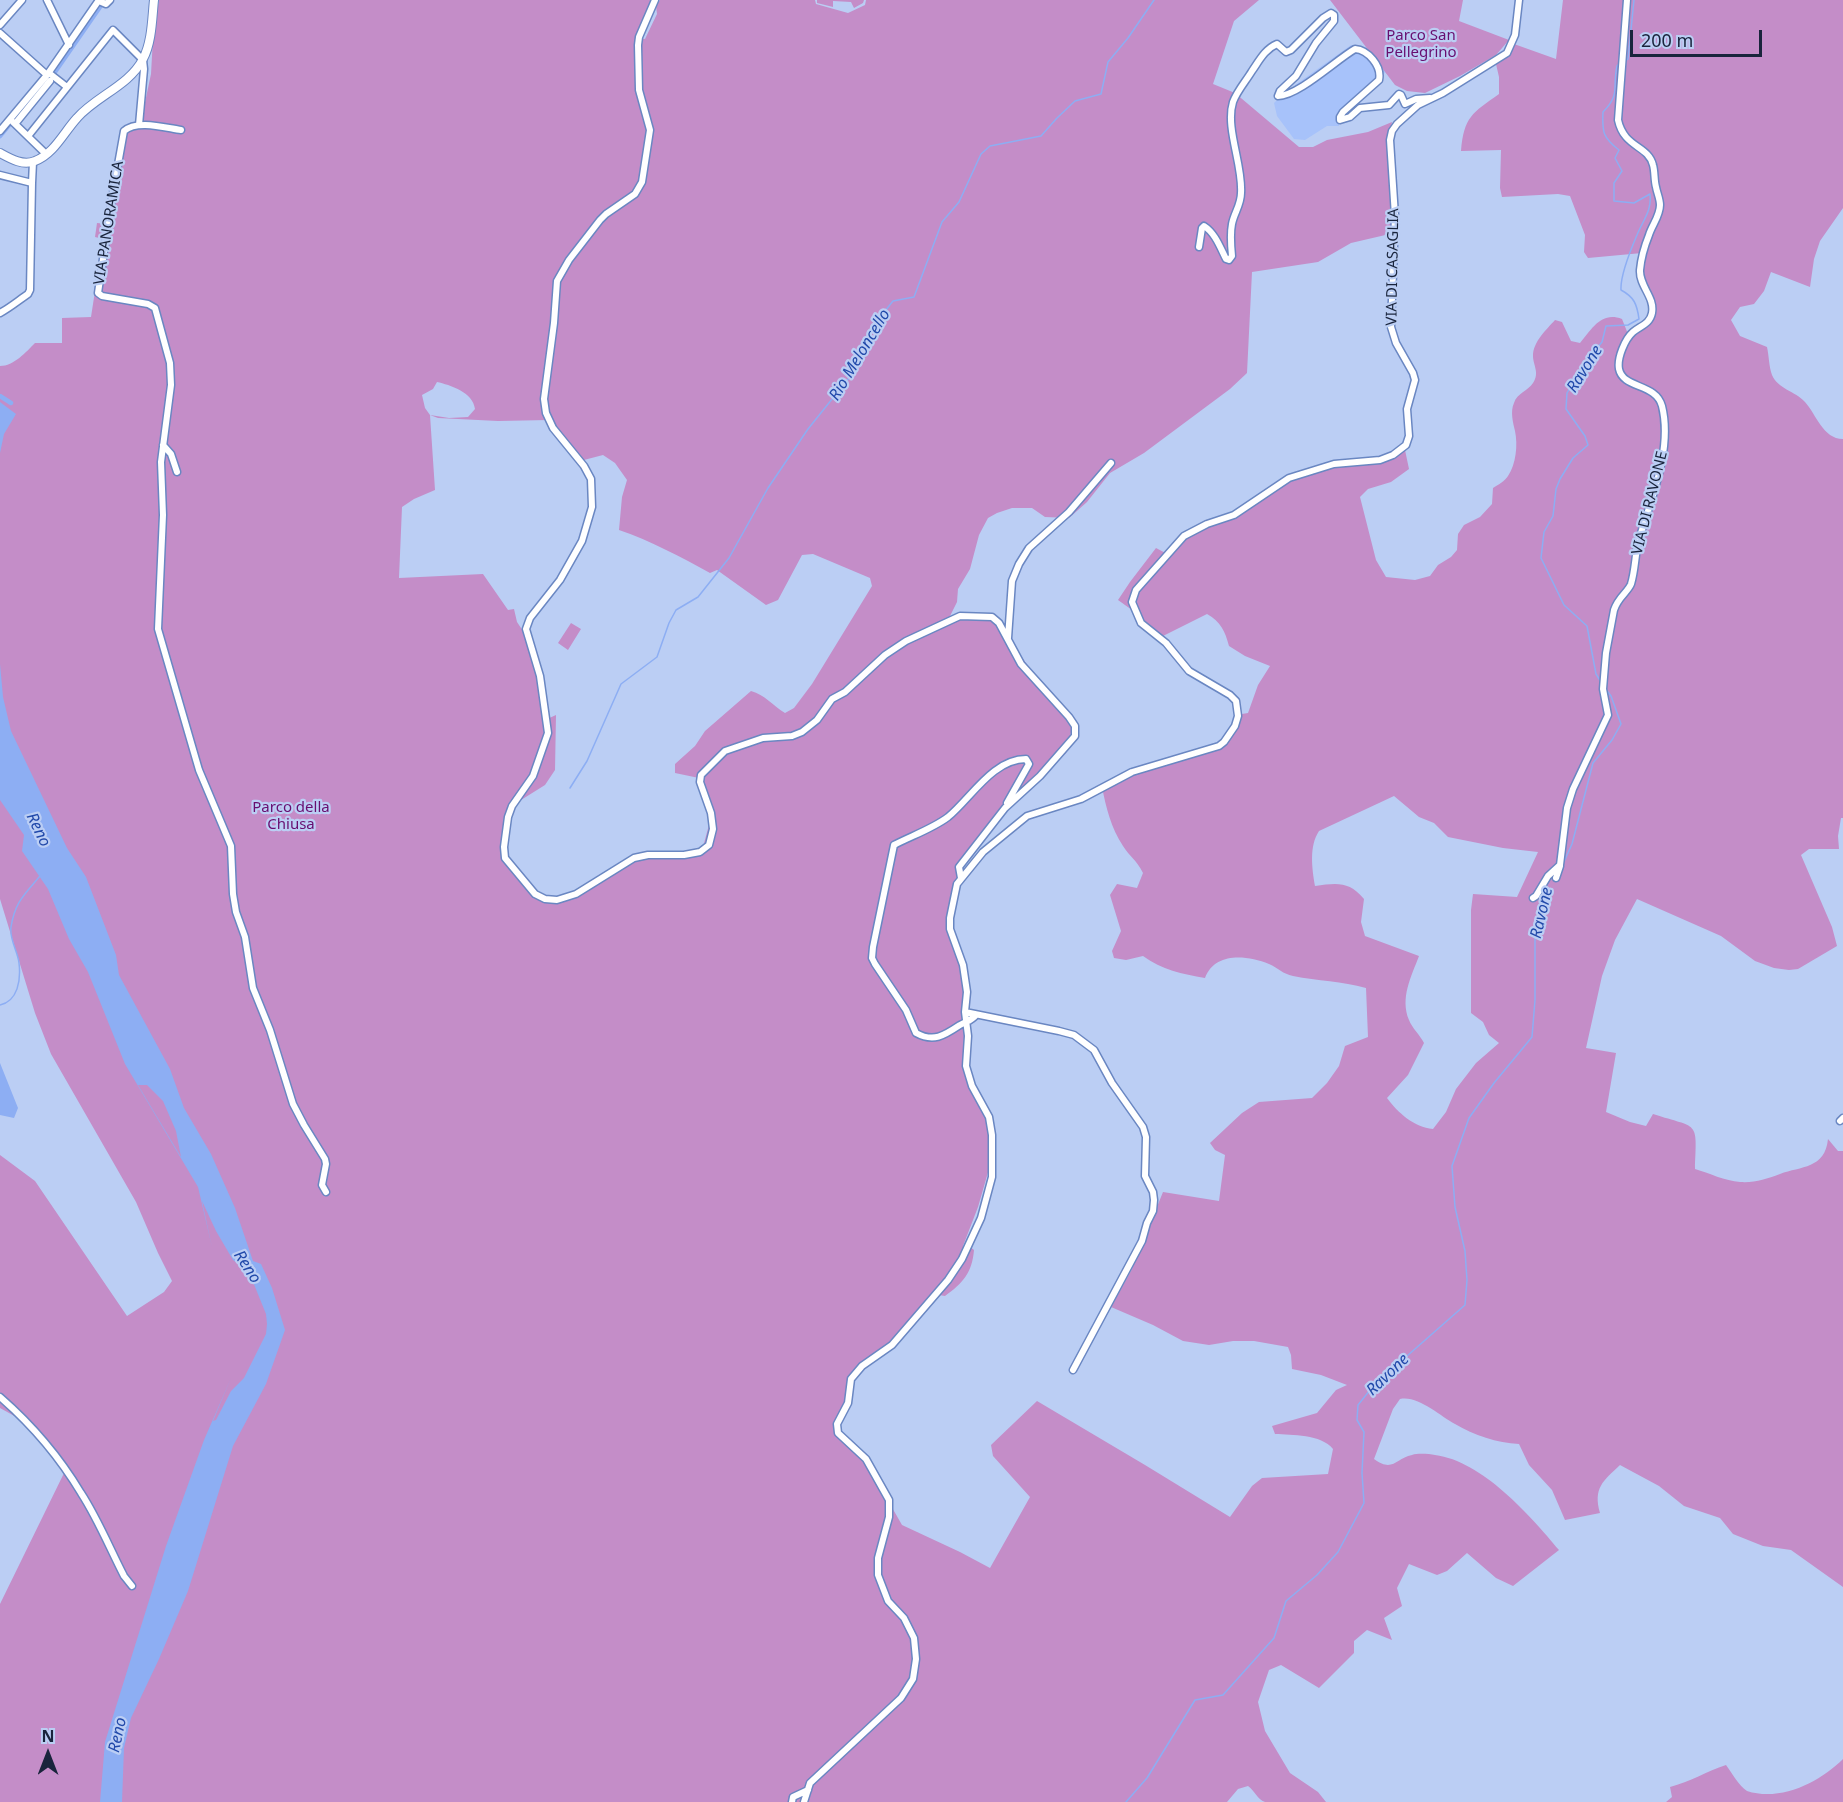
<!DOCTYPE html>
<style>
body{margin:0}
#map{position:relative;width:1843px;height:1802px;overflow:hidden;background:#bbcef4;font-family:"Noto Sans",sans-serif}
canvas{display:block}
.north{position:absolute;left:18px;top:1724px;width:60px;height:60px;-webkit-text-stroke:4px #bbcef4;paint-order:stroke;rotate:0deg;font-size:16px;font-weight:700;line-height:24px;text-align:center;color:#19243c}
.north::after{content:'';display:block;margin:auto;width:21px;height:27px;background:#19243c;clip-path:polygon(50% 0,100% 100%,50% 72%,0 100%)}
.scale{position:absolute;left:1630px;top:30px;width:132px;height:27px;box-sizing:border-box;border:3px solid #19243c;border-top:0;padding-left:8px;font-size:18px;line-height:21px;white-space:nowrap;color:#19243c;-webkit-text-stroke:4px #bbcef4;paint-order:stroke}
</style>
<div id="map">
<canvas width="1843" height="1802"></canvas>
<div class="north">N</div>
<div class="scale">200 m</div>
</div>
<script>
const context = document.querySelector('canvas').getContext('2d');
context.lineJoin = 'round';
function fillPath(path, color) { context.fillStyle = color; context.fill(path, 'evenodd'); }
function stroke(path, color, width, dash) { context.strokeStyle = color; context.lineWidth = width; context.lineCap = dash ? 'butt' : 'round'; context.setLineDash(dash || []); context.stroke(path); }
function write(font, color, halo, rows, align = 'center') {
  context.font = font + ' "Noto Sans",sans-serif'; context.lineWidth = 4.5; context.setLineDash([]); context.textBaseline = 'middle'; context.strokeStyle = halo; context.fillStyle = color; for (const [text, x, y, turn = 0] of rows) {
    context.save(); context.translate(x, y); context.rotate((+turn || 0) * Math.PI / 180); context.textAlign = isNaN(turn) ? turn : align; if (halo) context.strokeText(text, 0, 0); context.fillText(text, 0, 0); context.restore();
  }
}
fillPath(new Path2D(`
 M1351,45L1366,47L1386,72L1344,107L1338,114L1339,126H1327L1305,140L1294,139L1277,116L1274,103L1284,93Z`), '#a7c2fa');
fillPath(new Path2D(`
 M159,0H652L639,38L645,39L657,14L656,6L660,0H815L816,4L848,13L865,5L866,0H1259L1234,21L1213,84L1235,93L1299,147H1313L1327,140L1368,132L1392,122L1389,139L1394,233L1351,243L1318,262L1252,272L1247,373L1230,389L1144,453L1110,473L1087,502L1069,518L1045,517L1032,508H1012L997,513L988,518L979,535L970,569L958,589L957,602L950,616L988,615L1006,634L1038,681L1073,724L1066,753L1023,789L978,840L959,876L948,933L961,951L971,1078L993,1123L991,1162L978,1207L963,1246L968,1245L974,1250C972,1273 963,1283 945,1296L933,1294L914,1321L854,1374L853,1393L835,1426L874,1467L890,1504L902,1525L960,1552L990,1568L1030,1497L993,1456L991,1445L1037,1401L1145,1465L1230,1517L1252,1486L1262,1478L1328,1474L1333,1449C1321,1434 1292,1435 1275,1434L1272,1426L1317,1413L1336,1390L1347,1385L1321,1375L1292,1369L1291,1355L1288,1347L1254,1341H1233L1209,1345L1183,1341L1153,1325L1111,1307L1132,1269L1163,1192L1219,1201L1225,1155L1215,1150L1210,1143L1242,1113L1259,1102L1312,1098L1327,1083L1339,1066L1345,1046L1368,1037L1366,988C1342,981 1318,981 1293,976C1283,974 1278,968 1269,964C1246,955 1215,952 1205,978C1182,974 1162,970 1143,956L1126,960L1114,958L1112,951L1121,931L1110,895L1117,884L1137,888L1143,873C1136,859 1130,857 1123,846C1111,828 1106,807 1102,787L1154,762L1223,742L1231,731L1236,715L1248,713L1258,685L1270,666L1245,656L1229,646C1225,631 1221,622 1207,614L1161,637L1140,623L1132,610L1118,600L1130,582L1156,548L1171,556L1189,534L1229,519L1279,486L1300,476L1356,458L1369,460L1391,457L1405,450L1409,469L1391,482L1368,489L1360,497L1376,560L1386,577L1415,580L1430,576L1438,565L1451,557L1457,550L1458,534L1464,525L1480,517L1492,504L1493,488C1498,485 1505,481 1508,476C1516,464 1518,445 1515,431C1513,423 1510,411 1514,403C1517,393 1528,391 1533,383C1540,373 1533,365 1533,356C1533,342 1546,330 1555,320L1562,322L1571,341L1580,343C1592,329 1601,311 1622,319L1628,334L1649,321L1653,313L1641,277L1642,253L1588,258L1584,252L1585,235L1570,196L1558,194L1502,197L1500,188L1501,150L1461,151C1464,117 1472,113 1499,94V77L1496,64L1514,44L1556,59L1563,0H1843V208L1820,241L1814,259L1810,287L1771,272L1764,291L1754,304L1740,307L1731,320L1740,336L1767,347C1769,356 1769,367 1772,375C1778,389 1795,391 1805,402C1816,414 1823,439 1843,439V818H1841L1838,836L1839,849H1809L1801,855L1832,927L1837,946L1798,969L1789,970L1774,968L1755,961L1721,936L1637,899L1615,940L1602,976L1586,1048L1616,1053L1606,1112L1630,1122L1646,1126L1653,1114C1699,1129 1697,1119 1695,1169C1709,1173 1725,1181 1740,1182C1755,1183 1766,1179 1780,1174C1801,1166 1825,1169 1828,1139L1838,1151H1843V1587L1791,1550L1763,1546L1733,1534L1720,1518L1684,1506L1659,1486L1620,1465C1603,1481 1593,1488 1600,1513L1565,1520L1552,1490L1529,1465L1519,1444C1497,1443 1474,1435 1455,1424C1440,1416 1418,1395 1400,1399L1393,1409L1374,1459C1393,1473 1396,1458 1412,1455C1418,1453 1429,1454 1435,1455C1482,1461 1530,1515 1559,1550L1513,1586L1496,1578L1467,1553L1447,1571L1437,1575L1409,1564L1397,1588L1402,1606L1384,1618L1392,1640L1367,1630L1354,1641V1653L1319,1688L1281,1665L1269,1670L1258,1702L1265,1731L1290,1773L1318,1792L1326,1802H1265C1257,1799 1255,1791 1248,1786L1238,1789L1227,1802H0V1604L66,1469L18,1418L0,1408V1155L35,1181L127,1316L164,1292L172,1281L158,1253L136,1202L51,1054L35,1013L0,899V366C14,366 26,352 35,343H62V318L91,317L103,239L95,237L97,223L106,224L126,131L140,126L151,74L153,38ZM437,382C450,385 473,392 475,409L468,417L449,418L430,415L425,408L422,395L433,389ZM430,415L438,418L498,421L548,420L580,461L603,455L615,463L627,480L622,497L619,530C651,541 681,557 710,573L717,570L766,605L778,600L802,555L813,554L870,578L872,586L812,684L794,708L785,713C772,705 765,695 751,691L705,731L695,746L675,764V773L699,778L713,810L703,847L676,857L635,856L561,902L543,899L520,879L504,853L513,805L545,785L555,770L556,715L545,720L541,691L525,634L517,622L514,609L508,610L483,574L399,578L402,507L414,499L435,490ZM1394,796L1419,817L1434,823L1448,837L1503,848L1538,852L1517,897L1473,894L1471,910V1013L1483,1022L1489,1035L1499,1043L1476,1063L1456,1089L1446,1112L1433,1129C1414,1127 1398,1113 1387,1098L1408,1075L1424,1043C1420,1035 1412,1028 1409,1020C1400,998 1411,977 1419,956L1365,936L1361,922L1364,899C1349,881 1337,883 1315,886C1312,868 1309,846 1319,831Z
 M817,0H864L863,3L854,8L851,2L833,1V7L817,3Z
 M1330,0H1463L1459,21L1509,40L1496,55L1460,76L1425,93L1407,91L1395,85Z
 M571,623L581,629L568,650L558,643Z
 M1843,1759V1802H1666L1672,1797L1670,1787C1690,1782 1707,1771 1726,1765C1732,1773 1739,1786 1747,1791C1781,1802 1820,1782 1843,1759Z`), '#c48dc8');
fillPath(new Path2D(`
 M0,402L16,414L4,434L0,453Z
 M0,664L3,697L11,731L67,848L86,877L116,955L119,975L170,1069L184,1108L211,1154L235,1208L253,1261L261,1264L272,1288L285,1330L266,1384L233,1446L188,1591L159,1659L131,1718L124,1748L122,1802H100L105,1742L166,1546L204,1440L231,1378L213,1421L216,1420L231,1391L244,1378L266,1334L267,1324L266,1314L249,1272L233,1260L216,1231L202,1201L212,1247L222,1273L212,1247L198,1187L125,1064L88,972L69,939L48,889L22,851L24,835L0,800ZM138,1085H147L163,1101L176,1131L181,1157Z
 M0,1063L18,1108L14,1118L0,1115Z`), '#8daef3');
stroke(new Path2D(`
 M1626,60L1628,59L1634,0
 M1601,682L1596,674L1587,626L1564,605L1541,558L1544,532L1553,516L1556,489L1560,479L1573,458L1588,445L1585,436L1566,409L1567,393L1582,367L1602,342L1606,326L1628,325L1639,319C1637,304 1634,297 1621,290C1620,275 1631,249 1637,235C1643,220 1652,211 1650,194L1634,203L1614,201V183L1622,171L1615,158L1619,150C1603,138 1602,132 1603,112C1621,94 1612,88 1617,66L1619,64
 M570,788L587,761L621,684L657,657L669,623L676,610L698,597L729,558L768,488L808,429L849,378L877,321L893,301L914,297L942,222L959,202L981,154L990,146L1041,136L1057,118L1075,101L1101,94L1108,62L1128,38L1154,0
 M1563,864L1572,844L1593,763L1612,740L1621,724L1611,696L1605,688
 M0,1005C18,1001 21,980 19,963C18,952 9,939 11,927C15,902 24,895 40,876
 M1126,1802L1147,1778L1195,1700L1223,1695L1274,1638L1286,1601L1317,1575L1338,1552L1364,1503L1362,1473L1364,1432L1357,1420L1358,1405L1374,1385L1465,1305L1467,1280L1465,1251L1455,1207L1452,1166L1469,1118L1494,1083L1532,1037L1535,1000V934L1544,888`), '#8daef3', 1.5);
stroke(new Path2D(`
 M55,72L100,7
 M15,118L36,93
 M0,136L10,124
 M0,396L11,403`), '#8daef3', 4.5);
const minor = new Path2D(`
 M47,0L69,45
 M655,0L639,37L638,45L639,90L650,130L642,182L635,194L606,214L600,220L569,260L557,281L554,323L544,399L546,413L553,428L584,466L591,479L592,507L582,541L560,580L530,618L526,629L540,676L548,733L533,776L512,806L508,817L504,847L505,858L535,894L545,899L557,900L576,894L634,858L648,855H684L700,852L709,845L713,829L711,813L700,782L701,775L725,751L763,738L792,736L802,732L817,720L832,699L845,692L885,655L906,641L960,616L992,617L999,623L1021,664L1069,717L1075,726V736L1040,776L1005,808L959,867L961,878
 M99,1L106,4L110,0
 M0,25L22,0
 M0,33L47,75
 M49,73L67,87
 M13,122L46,154
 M15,124L50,81
 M181,130C166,128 137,119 124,131L112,198L98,293L102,296L148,304L155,308L170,363L171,385L161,462L163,515L158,629L199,770L231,846L233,894L236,912L245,937L253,988L270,1030L293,1104L304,1125L325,1159L326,1164L322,1185L326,1192
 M0,131L47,75L99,0
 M29,135L113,30L143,60L144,69L139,125
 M0,175L32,183L33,162
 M1199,247L1202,228L1204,226C1215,233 1220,247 1226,259L1229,260L1232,256C1231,246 1230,234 1232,224C1234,213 1241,205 1241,193C1243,165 1225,128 1233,102C1237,91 1246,81 1252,71C1259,61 1265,49 1277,44L1286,52L1291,50L1323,18L1331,13L1334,15V21L1316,43L1296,76L1280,91L1278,96C1298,96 1336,60 1355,49C1368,50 1382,66 1379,80L1343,112L1340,117V120L1350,117L1360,108L1389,105L1399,94L1401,95L1405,104L1416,99L1430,98
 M0,313C11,307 19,300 28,294L30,290L32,183
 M163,445L171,454L177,472
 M1008,638L1012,581L1019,564L1029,548L1069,512L1111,463
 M1556,878L1560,866
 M1533,898L1536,896L1548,876L1560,865L1567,808L1573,789L1608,715L1603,689L1606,653L1614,610C1618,597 1628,592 1631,584C1635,571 1635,557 1638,543C1650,501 1673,450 1662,406C1656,383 1623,389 1619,369C1617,358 1625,339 1633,332C1640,326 1650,324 1652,313C1655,297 1639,286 1640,270C1641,259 1645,245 1649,235C1652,225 1660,216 1660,205C1660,199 1657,193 1656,187C1654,180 1655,172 1653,165C1648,145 1624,148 1618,120L1627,0
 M965,1012L1059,1031L1074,1035L1094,1050L1112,1083L1143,1127L1146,1137L1145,1176L1153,1192L1154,1200L1153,1211L1147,1223L1142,1241L1073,1370
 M976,1015C971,1021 967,1021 960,1025C945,1035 934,1043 916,1033L906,1010L875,964L872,958L873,947L894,845C911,836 932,829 948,817C971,798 993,759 1026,759L1029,764L1007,803
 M1840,1121L1843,1118
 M0,1397C31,1424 60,1458 81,1493C98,1519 110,1549 124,1576L132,1586
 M792,1802L793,1797L808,1790
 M804,1802L810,1783L901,1698L913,1679L916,1659L914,1638L904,1618L888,1601L878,1575V1558L889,1517V1500L866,1459L838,1433L837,1424L848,1403L851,1379L862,1366L892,1345L948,1280L962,1259L981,1218L992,1177V1135L989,1117L972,1086L966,1066L968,1036L965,1012L967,992L963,965L950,929V918L957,884L983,852L1027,816L1081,799L1132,772L1219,746L1224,742L1235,726L1238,716L1236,701L1230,695L1189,671L1166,643L1141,623L1132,602L1136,590L1184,536L1207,524L1234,515L1289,478L1334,464L1380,460L1393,455L1406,445L1409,436L1407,409L1415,380L1413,373L1396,343L1391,327L1395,216L1390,140L1392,131L1397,124L1418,105L1443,93L1507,53L1515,35L1519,0`);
const major = new Path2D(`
 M0,153C11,159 23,166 35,161C54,154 64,132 77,118C96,96 129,86 143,59C152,42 152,19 154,0`);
stroke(minor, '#6a87c2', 9);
stroke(major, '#6a87c2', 10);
stroke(minor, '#fff', 6);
stroke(major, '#fff', 8);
write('15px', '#680e70', '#bbcef4', [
 ["Parco San",1421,36],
 ["Pellegrino",1421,53],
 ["Parco della",291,808],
 ["Chiusa",291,825]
]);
write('15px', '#19243c', '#bbcef4', [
 ["VIA PANORAMICA",109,223,-81],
 ["VIA DI CASAGLIA",1393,267,-89],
 ["VIA DI RAVONE",1650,503,-76]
]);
write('italic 16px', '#2149aa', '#bbcef4', [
 ["Rio Meloncello",860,355,-59],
 ["Ravone",1585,369,-58],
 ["Reno",38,830,64],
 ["Ravone",1542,913,-77],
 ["Reno",247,1267,57],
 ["Ravone",1388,1375,-44],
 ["Reno",118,1735,-78]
]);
</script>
